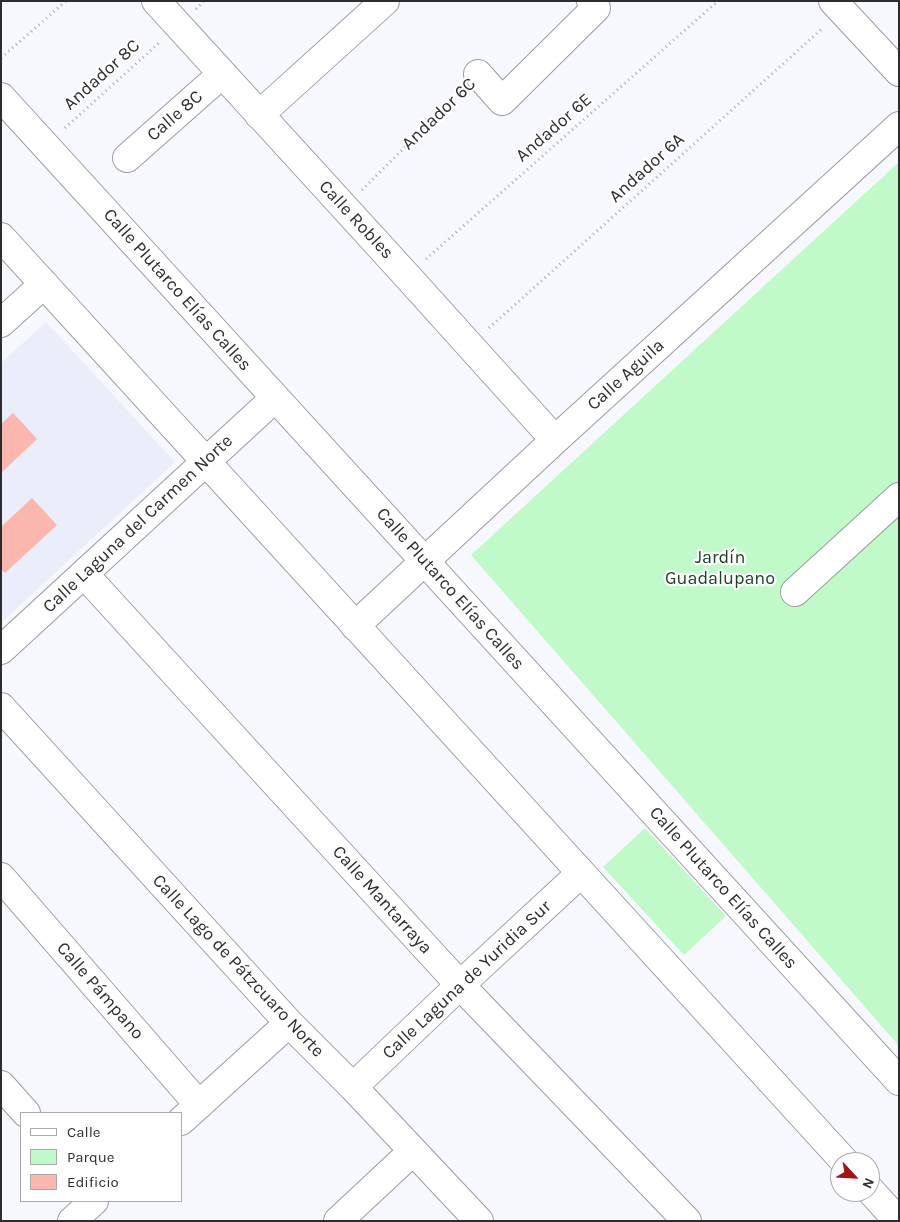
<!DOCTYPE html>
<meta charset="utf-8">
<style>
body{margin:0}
#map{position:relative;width:900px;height:1222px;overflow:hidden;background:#f7f8fe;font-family:Karla,sans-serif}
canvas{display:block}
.frame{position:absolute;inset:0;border:2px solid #2d2d2f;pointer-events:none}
.legend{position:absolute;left:20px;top:1112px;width:162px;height:90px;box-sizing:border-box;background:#fff;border:1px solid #ababac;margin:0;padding:6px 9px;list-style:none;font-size:15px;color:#2d2d2f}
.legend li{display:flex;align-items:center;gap:10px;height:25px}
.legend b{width:25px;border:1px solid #ababac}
.north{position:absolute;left:830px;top:1152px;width:50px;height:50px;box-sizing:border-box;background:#fff;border:1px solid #ababac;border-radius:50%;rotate:115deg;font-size:14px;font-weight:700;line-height:20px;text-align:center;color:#2d2d2f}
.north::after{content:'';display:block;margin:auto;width:18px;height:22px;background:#a51010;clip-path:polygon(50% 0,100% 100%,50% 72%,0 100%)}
</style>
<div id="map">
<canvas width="900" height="1222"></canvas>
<div class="frame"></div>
<ul class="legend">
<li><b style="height:6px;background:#fff"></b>Calle</li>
<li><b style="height:14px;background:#c0fac8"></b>Parque</li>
<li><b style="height:14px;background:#fbb7ad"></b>Edificio</li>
</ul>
<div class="north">N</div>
</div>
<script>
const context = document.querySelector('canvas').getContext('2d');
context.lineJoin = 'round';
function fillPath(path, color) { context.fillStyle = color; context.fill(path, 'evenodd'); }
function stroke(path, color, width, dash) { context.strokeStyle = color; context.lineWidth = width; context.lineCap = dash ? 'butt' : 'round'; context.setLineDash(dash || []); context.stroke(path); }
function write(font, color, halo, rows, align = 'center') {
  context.font = font + ' Karla,sans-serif'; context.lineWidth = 4.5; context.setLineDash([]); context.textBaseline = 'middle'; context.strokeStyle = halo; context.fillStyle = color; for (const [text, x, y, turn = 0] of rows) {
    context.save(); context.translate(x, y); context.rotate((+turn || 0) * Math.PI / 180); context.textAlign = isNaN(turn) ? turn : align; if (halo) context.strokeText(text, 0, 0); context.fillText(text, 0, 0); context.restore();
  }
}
fillPath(new Path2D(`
 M46,322L175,462L1,623V363Z`), '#eaedfa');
fillPath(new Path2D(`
 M899,162V1046L471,555Z
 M645,828L726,916L684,955L603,867Z`), '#c0fac8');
fillPath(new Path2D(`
 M13,413L37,439L1,473V424Z
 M32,498L57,525L5,573L1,569V527Z`), '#fbb7ad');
const minor = new Path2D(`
 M156,1L407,276L555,440
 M833,1L899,72
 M478,74L502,101L596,8L591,1
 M259,115L385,1
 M127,158L222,74
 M1,323L44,284
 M84,574L460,985L687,1221
 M795,592L899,497
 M355,626L555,440L899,126
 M1,650L275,398
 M1,707L289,1023L353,1087L479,1221
 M1,877L199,1105
 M1,1085L26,1113
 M353,1087L460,985L581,873
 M181,1121L289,1023
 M72,1221L94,1201
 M338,1221L413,1151`);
const major = new Path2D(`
 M1,97L899,1081
 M1,237L845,1162
 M870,1190L898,1221`);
stroke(minor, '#9a9ca1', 30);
stroke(major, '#9a9ca1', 30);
stroke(new Path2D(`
 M196,9L204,1
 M1,58L66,1
 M65,128L160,42
 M362,190L460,92
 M426,259L718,1
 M489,328L823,28`), '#a9aaae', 3, [1, 4]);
stroke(minor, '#fff', 28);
stroke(major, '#fff', 28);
write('18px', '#2d2d2f', '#fff', [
 ["Andador 8C",102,75,-42],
 ["Andador 6C",439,114,-44],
 ["Calle 8C",175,116,-41],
 ["Andador 6E",554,128,-41],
 ["Andador 6A",647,168,-42],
 ["Calle Robles",356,220,47],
 ["Calle Plutarco Elías Calles",177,290,48],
 ["Calle Aguila",626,375,-42],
 ["Calle Laguna del Carmen Norte",138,524,-43],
 ["Calle Plutarco Elías Calles",450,589,48],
 ["Calle Plutarco Elías Calles",723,888,48],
 ["Calle Mantarraya",382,900,48],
 ["Calle Lago de Pátzcuaro Norte",238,966,47],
 ["Calle Laguna de Yuridia Sur",467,980,-43],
 ["Calle Pámpano",100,991,49]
]);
write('18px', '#154421', '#fff', [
 ["Jardín",720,558],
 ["Guadalupano",720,579]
]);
</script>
